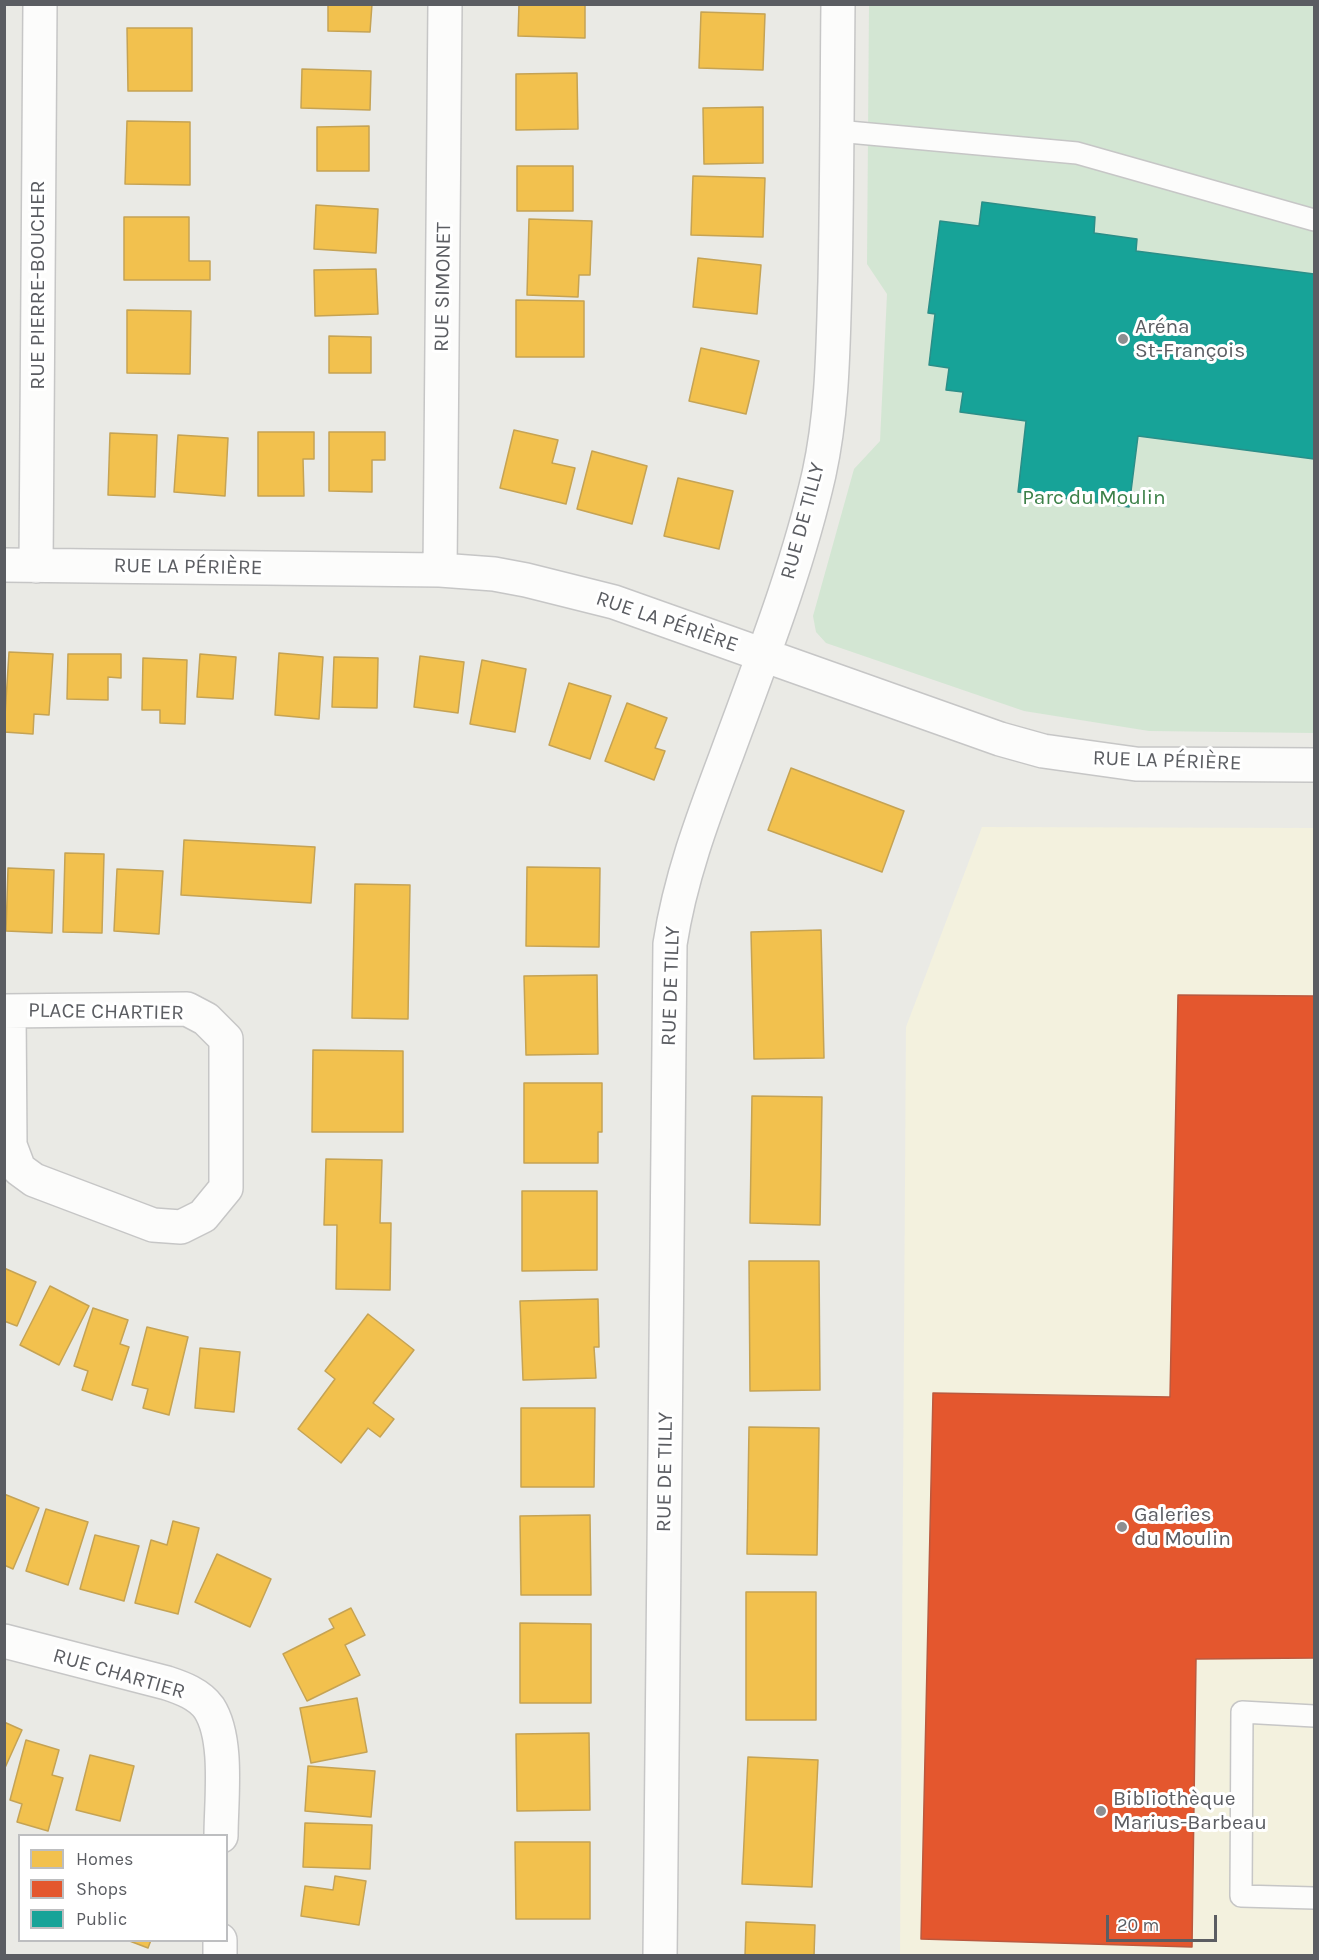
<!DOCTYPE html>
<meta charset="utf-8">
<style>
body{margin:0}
#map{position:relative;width:1319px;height:1960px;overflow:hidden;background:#eaeae5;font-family:Karla,sans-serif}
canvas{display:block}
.frame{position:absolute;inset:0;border:6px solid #5b5d62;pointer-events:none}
.legend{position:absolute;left:18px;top:1834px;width:210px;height:108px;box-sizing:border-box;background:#fff;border:2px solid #bdbec0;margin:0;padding:8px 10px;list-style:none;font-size:18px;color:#5b5d62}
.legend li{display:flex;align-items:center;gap:12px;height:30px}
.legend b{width:30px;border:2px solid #bdbec0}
.scale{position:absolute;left:1106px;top:1915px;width:111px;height:27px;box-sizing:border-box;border:3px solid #5b5d62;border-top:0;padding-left:8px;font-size:18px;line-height:21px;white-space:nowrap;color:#5b5d62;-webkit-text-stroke:4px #fff;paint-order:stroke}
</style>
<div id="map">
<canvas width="1319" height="1960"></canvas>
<div class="frame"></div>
<ul class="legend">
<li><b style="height:16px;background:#f2c14e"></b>Homes</li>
<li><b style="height:16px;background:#e4572e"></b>Shops</li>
<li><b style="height:16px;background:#17a398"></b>Public</li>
</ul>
<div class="scale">20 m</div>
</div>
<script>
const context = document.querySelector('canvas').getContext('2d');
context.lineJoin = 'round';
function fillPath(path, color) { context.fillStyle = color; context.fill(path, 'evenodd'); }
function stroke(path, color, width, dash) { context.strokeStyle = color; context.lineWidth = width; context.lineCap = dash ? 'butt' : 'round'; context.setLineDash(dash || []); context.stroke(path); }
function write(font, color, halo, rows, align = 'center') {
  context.font = font + ' Karla,sans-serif'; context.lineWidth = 6; context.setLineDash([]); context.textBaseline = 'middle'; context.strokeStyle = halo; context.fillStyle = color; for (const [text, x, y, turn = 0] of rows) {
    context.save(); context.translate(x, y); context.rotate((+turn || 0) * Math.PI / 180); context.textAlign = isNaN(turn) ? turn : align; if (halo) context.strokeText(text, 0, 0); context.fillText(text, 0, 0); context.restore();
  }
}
fillPath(new Path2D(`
 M982,827L1314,828V1955L900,1956L906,1027Z`), '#f3f1de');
fillPath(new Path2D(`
 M869,5H1314V733L1149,731L1024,711L826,643L816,632L813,616L854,469L880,441L887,294L867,264Z`), '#d3e6d3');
const homes = new Path2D(`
 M328,4H372L370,32L328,31Z
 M519,4H585V38L518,36Z
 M701,12L765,14L763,70L699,68Z
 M127,28H192V91H128Z
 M302,69L371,71L370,110L301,108Z
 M577,73L578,129L516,130V74Z
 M763,107V163L704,164L703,108Z
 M127,121L190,122V185L125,184Z
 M369,126V171H317V127Z
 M517,166H573V211H517Z
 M693,176L765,178L763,237L691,235Z
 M316,205L378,209L376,253L314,249Z
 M124,217H189V261H210V280H124Z
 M529,219L592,221L590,275H579L578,297L527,295Z
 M698,258L761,265L757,314L693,307Z
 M376,269L378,314L315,316L314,270Z
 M516,300L584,301V357H516Z
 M127,310L191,311L190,374L127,373Z
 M329,336L371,337V373H329Z
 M701,348L759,361L746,414L689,401Z
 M514,430L558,440L552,463L575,468L566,504L500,488Z
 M258,432H314V459H303L304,496H258Z
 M329,432H385V460H372V492L329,491Z
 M110,433L157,435L155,497L108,495Z
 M178,435L228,438L225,496L174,492Z
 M592,451L647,466L632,524L577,509Z
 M678,478L733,491L719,549L664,536Z
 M9,652L53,654L49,715L34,714L33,734L4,732Z
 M279,653L323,657L319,719L275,715Z
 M68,654H121V678L108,677V700L67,699Z
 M200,654L236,657L233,699L197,697Z
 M420,656L464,662L458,713L414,707Z
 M334,657L378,658L377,708L332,707Z
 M143,658L187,660L185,724L160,723V710H142Z
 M482,660L526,669L515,732L470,724Z
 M569,683L611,696L590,759L549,745Z
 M627,703L667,718L655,748L665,751L654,780L605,761Z
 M791,768L904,811L882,872L768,830Z
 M184,840L315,847L311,903L181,895Z
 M65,853L104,854L102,933L63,932Z
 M527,867L600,868L599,947L526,946Z
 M8,868L54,870L52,933L6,931Z
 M117,869L163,871L159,934L114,931Z
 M355,884L410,885L408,1019L352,1018Z
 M821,930L824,1058L754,1059L751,932Z
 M597,975L598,1054L526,1055L524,976Z
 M313,1050L403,1051V1132H312Z
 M524,1083H602V1132H598V1163H524Z
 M752,1096L822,1097L820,1225L750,1223Z
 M326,1159L382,1160L380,1223H391L390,1290L336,1289L337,1225H324Z
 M522,1191H597V1270L522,1271Z
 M749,1261H819L820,1390L750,1391Z
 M4,1268L36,1282L17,1326L4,1321Z
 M50,1286L89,1306L59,1365L20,1345Z
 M598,1299L599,1347H594L596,1378L523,1380L520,1301Z
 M93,1308L128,1320L120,1344L129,1347L112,1400L82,1390L88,1371L74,1366Z
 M368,1314L414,1350L373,1403L394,1419L380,1437L368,1428L341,1463L298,1429L335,1379L325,1371Z
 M147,1327L188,1337L169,1415L143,1408L148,1389L132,1385Z
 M200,1348L240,1352L234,1412L195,1408Z
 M521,1408H595L594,1487H521Z
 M749,1427L819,1428L817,1555L747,1554Z
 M4,1494L39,1508L13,1569L4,1565Z
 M46,1509L88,1522L68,1585L26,1571Z
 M590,1515L591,1595H521L520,1516Z
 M173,1521L199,1528L178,1614L135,1603L151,1540L167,1545Z
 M95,1535L139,1546L124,1601L80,1589Z
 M217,1554L271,1579L250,1627L195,1602Z
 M746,1592H816V1720H746Z
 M351,1608L365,1635L345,1645L360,1675L307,1701L283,1654L334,1628L329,1619Z
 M520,1623L591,1624V1703H520Z
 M357,1698L367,1752L311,1763L300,1708Z
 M4,1722L22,1730L4,1770Z
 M589,1733L590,1810L517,1811L516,1734Z
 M26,1740L59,1750L52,1775L63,1778L48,1831L17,1822L22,1804L10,1800Z
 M90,1755L134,1766L120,1821L76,1810Z
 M748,1757L818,1760L812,1887L742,1884Z
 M308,1766L375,1771L371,1817L305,1811Z
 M305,1823L372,1825L370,1869L303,1867Z
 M515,1842H590V1919H516Z
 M335,1876L366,1881L359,1925L301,1916L305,1886L333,1890Z
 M746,1922L815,1925L814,1956H745Z
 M127,1940H151L148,1948Z`);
fillPath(homes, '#f2c14e');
stroke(homes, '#c5a354', 1.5);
const shops = new Path2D(`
 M1178,995L1314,996V1658L1196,1659L1192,1947L921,1939L933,1393L1170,1397Z`);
fillPath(shops, '#e4572e');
stroke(shops, '#bb593e', 1.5);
const public = new Path2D(`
 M982,202L1095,217L1094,233L1137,239L1136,251L1314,274V459L1138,436L1129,507L1018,492L1026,421L960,412L963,392L946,390L949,368L929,365L935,314L928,313L940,221L979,226Z`);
fillPath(public, '#17a398');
stroke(public, '#2b8e88', 1.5);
const service = new Path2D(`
 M837,131L1077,153L1314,220
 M1314,1716L1242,1712L1241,1896L1314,1898`);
const minor = new Path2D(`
 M4,565L440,570L494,574L526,580L614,602L1000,739L1043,751L1136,764L1314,765
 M36,566L40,4
 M440,570L445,4
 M4,1011L187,1009L206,1019L226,1039V1188L203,1216L181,1227L153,1225L34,1180L19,1169L10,1145L9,1011
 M4,1641L167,1683C182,1688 199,1694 209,1708C229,1739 221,1800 221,1836
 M220,1956V1940
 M660,1956L670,944C680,879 702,820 725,759C759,666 797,571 819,474C833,410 833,345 835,281C837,189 837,97 838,4`);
stroke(service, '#c6c6c6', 24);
stroke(minor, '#c6c6c6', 36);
stroke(service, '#fcfcfb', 21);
stroke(minor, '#fcfcfb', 33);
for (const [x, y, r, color] of [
 [1123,339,6,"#8d8e90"],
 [1122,1527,6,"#8d8e90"],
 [1101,1811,6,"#8d8e90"]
]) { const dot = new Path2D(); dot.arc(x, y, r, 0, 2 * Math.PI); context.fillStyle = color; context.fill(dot); stroke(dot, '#fff', 2); }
write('21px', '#5b5d62', '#fff', [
 ["RUE PIERRE-BOUCHER",38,285,-90],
 ["RUE SIMONET",443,287,-89],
 ["RUE DE TILLY",803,521,-75],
 ["RUE LA PÉRIÈRE",188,567,1],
 ["RUE LA PÉRIÈRE",667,622,19],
 ["RUE LA PÉRIÈRE",1167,761,2],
 ["RUE DE TILLY",671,986,-88],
 ["PLACE CHARTIER",106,1012,1],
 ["RUE DE TILLY",665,1472,-89],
 ["RUE CHARTIER",119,1674,16]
]);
write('21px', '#5b5d62', '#fff', [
 ["Aréna",1135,327],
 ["St-François",1135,351],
 ["Galeries",1134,1515],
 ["du Moulin",1134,1539],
 ["Bibliothèque",1113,1799],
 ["Marius-Barbeau",1113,1823]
], 'left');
write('21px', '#3c8048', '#fff', [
 ["Parc du Moulin",1094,498]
]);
</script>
